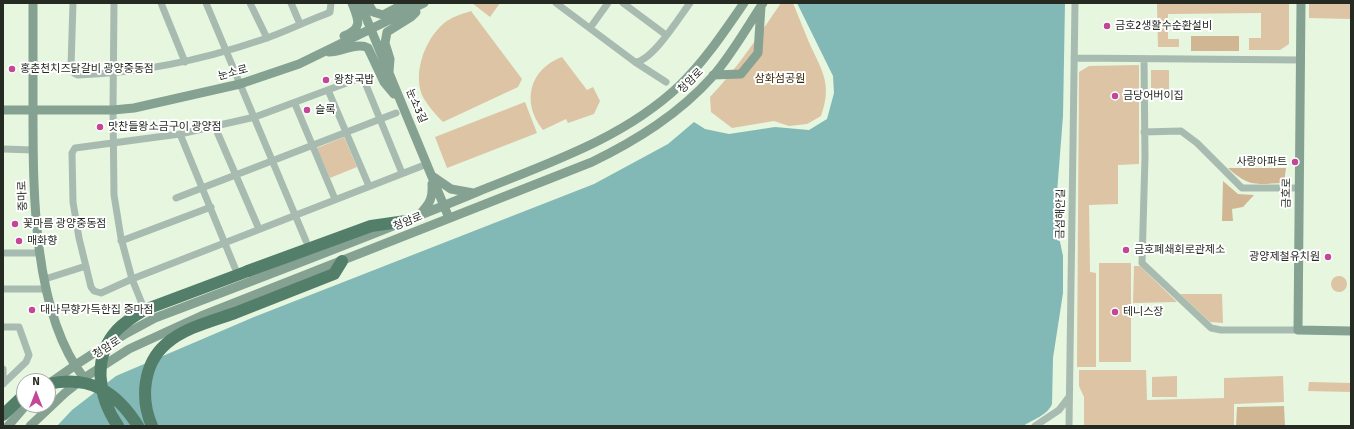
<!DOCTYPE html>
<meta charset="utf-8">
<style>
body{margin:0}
#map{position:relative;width:1354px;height:429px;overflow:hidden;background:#e7f6de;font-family:Signika,sans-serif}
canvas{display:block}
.frame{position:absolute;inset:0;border:4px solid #252b22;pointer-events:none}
.north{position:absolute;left:16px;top:373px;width:40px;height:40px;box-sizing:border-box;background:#fff;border:1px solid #a8aaa7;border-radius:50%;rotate:0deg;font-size:11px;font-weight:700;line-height:16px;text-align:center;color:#252b22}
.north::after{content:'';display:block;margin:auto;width:14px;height:18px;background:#c34796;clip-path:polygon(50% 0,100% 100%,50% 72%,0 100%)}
</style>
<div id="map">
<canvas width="1354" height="429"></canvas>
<div class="frame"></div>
<div class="north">N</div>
</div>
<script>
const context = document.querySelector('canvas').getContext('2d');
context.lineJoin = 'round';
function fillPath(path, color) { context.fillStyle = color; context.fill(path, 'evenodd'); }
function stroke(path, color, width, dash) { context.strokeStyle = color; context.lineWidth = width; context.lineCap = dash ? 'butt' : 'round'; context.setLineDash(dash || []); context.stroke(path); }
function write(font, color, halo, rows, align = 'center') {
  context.font = font + ' Signika,"Noto Sans KR",sans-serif'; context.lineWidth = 4; context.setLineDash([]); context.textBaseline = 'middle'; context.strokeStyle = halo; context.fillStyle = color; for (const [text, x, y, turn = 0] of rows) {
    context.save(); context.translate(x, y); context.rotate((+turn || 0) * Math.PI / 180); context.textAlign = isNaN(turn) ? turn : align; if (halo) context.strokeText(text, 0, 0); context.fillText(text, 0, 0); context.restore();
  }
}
fillPath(new Path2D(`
 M472,3H500L490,17Z
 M781,3H793C798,15 803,28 808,40C821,70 833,82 821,116L807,124L789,126L774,121L732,128L711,112L710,97C737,69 759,35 781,3Z
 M1157,3H1289V44L1280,50H1249V38H1261V13L1168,14V39H1179V47H1158Z
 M1309,3H1351V19L1309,18Z
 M471,11L522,79L518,87L443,122C435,114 427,105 422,95C413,72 425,40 443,24C451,17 462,14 471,11Z
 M562,57L587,90L593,87L600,101L594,114L568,123L566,119L543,130C521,103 529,69 562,57Z
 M1139,65V164L1118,165V204L1089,205L1090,272L1096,273V367H1077L1079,72L1089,66Z
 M1151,70H1169V92L1151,91Z
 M525,102L537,133L447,168L435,137Z
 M344,137L357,167L330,178L317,148Z
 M1099,263H1131V362H1099Z
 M1134,266H1140L1177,302L1133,303Z
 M1331 284a8 8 0 1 1 16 0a8 8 0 1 1-16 0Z
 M1180,294H1222L1223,323L1210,322Z
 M1079,370H1146L1147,400L1224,398V378L1283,376L1284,402L1234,404V426H1084V397L1079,386Z
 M1177,376V397H1152V377Z
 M1309,382L1351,383V392L1308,391Z`), '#dcc4a5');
fillPath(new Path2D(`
 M1191,36H1239V51H1191Z
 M1228,168H1286L1284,183C1256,184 1250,188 1228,168Z
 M1223,181L1238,194L1254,195L1243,207L1232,209L1233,221H1222Z
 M1284,406L1285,426H1236L1237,407Z`), '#d1b693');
fillPath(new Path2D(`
 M797,3H1065L1063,116L1055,218L1063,256V293L1053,358L1052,404C1048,415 1032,420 1023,426H57L72,410L116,376L254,317L594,184L668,144L694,122L705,129L729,134L775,127L809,130L827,119L834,93L833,76Z`), '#82b9b6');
stroke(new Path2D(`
 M73,3L71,66L74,73L78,75C140,73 202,60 261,40C283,33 304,22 326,14L330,12L331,3
 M114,3L113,110L114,195L121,238L132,279L143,306
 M161,3L185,62
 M206,3L306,241
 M250,3L267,38
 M291,3L300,24
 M556,3L635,62C652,62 680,16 690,3
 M623,3L666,35
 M590,28L608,3
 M1074,58L1301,60
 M1144,59L1145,157L1142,263L1211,328L1221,330H1298
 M635,62L666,82
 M328,90L369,186
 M295,104L335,199
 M215,127L259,229
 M1144,132L1181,131L1197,143L1242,188H1299
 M180,134L235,268
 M3,149L33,150
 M402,173L364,80L360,78L255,117L180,134L75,148L72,153L73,202L79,238L91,287L94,291L101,293L132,279L427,164
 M176,198L396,113
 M121,241L211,207
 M3,253H40
 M45,279L86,266
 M3,289H47
 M3,327H19L29,355L26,362L3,384
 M3,369V384
 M1035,426L1059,410L1069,397
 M1069,426L1075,3`), '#a8bbb1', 7);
stroke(new Path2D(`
 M33,3C33,39 33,76 33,112C33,192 33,313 84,378
 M360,3L449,218
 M368,3L373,12L383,15L402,5L421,3
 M1301,3L1298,330L1351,331
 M344,36C364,28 358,19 352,3
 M329,52C342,52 357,42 368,48L384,82L394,94
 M389,72L390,59L385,43L387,32L411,17L416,12
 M713,75L741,74L758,53L761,6
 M3,110H113L134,108L240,84L299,64L424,3
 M432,176L451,189L473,193
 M421,213C430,203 433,198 432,184
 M50,383C84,358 118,337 155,318C263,277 371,236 477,192C546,164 623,139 679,86C704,62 724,32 744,3
 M8,426L26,405
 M30,426L65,393L84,378L129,349L201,316L592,162C637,140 679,114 713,76C732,54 747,27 763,3`), '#84a192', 9);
stroke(new Path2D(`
 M248,271L371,226L406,221
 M3,415L24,395
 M152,426C140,399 143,364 166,344C184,328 212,321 235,313C268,300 301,287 334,274L342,261`), '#537e69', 12);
stroke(new Path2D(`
 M48,384C89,375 116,391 138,426
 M118,426C98,397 92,357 117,330C125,322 134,316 144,310L248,271`), '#537e69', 12);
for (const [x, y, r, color] of [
 [1107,26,4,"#c34796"],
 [12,69,4,"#c34796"],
 [326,80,4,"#c34796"],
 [1115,96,4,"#c34796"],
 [307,110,4,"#c34796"],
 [100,127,4,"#c34796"],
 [1295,162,4,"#c34796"],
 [15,224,4,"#c34796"],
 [19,241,4,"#c34796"],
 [1126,250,4,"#c34796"],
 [1328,257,4,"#c34796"],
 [32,310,4,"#c34796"],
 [1115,312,4,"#c34796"]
]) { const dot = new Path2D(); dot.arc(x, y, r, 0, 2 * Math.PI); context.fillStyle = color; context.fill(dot); stroke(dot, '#fff', 1.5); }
write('11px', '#252b22', '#fff', [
 ["금호2생활수순환설비",1115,26],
 ["홍춘천치즈닭갈비 광양중동점",20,69],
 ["왕창국밥",334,80],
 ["금당어버이집",1123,96],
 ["슬록",315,110],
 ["맛찬들왕소금구이 광양점",108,127],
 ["사랑아파트",1287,162,"right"],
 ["꽃마름 광양중동점",23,224],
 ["매화향",27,241],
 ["금호폐쇄회로관제소",1134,250],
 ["광양제철유치원",1320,257,"right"],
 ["대나무향가득한집 중마점",40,310],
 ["테니스장",1123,312]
], 'left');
write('11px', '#252b22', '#fff', [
 ["눈소로",233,73,-15],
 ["청암로",691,81,-45],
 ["눈소3길",416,106,67],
 ["금호로",1287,193,-89],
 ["중마로",23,196,-92],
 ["금섬해안길",1061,214,-89],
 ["청암로",408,222,-22],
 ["청암로",107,348,-32]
]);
write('11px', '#382507', '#fff', [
 ["삼화섬공원",780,79]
]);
</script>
